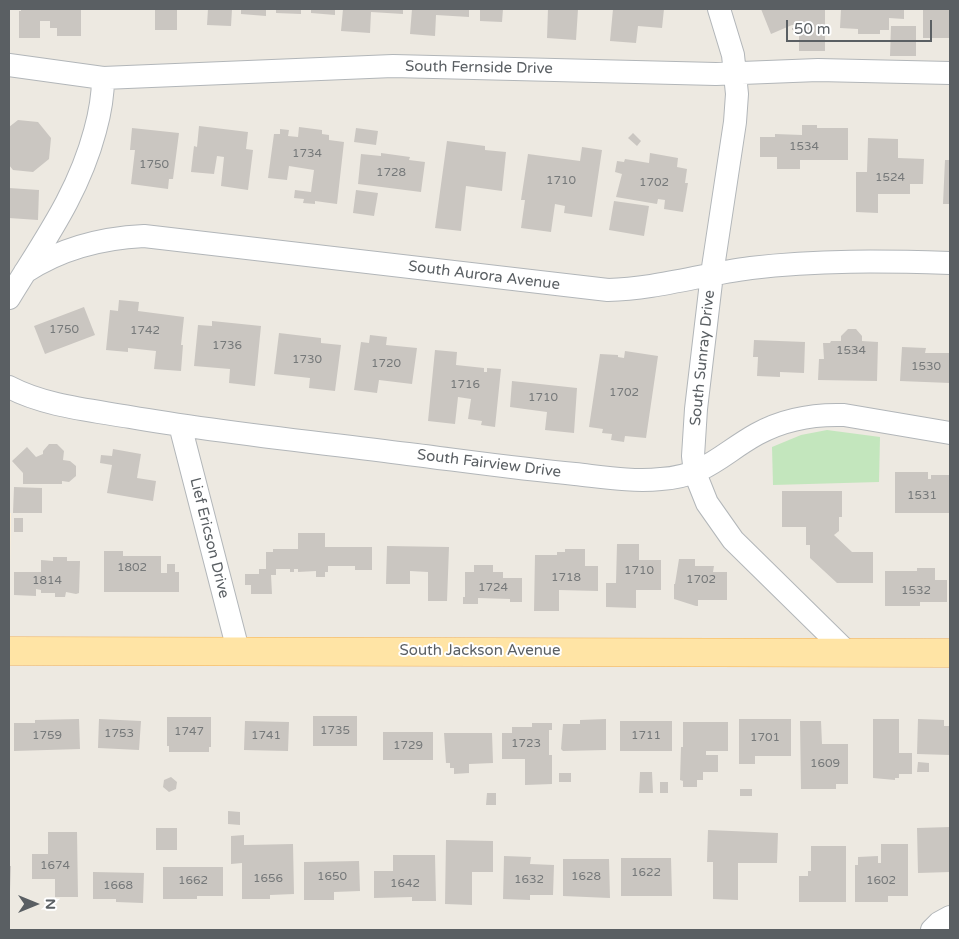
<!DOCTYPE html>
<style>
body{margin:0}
#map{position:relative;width:959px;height:939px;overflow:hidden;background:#ede9e1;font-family:"Varela Round",sans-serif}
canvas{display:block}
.frame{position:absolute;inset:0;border:10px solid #5a5f63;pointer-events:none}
.north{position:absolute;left:10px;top:879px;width:50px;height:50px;-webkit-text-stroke:4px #fff;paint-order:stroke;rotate:90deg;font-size:14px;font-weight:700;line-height:20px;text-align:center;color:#5a5f63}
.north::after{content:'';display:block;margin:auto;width:18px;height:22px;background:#5a5f63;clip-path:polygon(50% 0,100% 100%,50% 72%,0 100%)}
.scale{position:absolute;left:786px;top:20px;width:146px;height:22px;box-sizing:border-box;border:2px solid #5a5f63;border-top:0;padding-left:6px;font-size:15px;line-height:18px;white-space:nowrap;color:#5a5f63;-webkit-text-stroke:4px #fff;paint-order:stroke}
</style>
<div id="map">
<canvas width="959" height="939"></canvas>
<div class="frame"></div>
<div class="north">N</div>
<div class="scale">50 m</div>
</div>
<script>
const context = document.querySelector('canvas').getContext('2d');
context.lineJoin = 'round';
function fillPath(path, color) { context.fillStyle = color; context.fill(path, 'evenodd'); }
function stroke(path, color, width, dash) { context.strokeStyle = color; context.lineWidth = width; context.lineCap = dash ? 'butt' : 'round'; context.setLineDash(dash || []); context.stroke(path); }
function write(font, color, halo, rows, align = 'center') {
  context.font = font + ' "Varela Round",sans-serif'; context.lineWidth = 4; context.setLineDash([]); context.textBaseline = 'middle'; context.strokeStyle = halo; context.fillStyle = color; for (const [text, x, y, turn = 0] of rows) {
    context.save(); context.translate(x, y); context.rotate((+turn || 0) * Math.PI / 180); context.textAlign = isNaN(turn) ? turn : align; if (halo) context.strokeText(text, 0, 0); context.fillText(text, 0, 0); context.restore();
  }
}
fillPath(new Path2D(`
 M9,513H11L9,620Z
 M9,688H10V800H9Z`), '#feefd5');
fillPath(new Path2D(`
 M827,430L880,437L879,482L773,485L772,447L801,435Z`), '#c3e6bd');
fillPath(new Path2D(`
 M21,9H81V36H57V28H50V21H40V38H19V11H21Z
 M155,9H177V30H155Z
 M208,9H232L231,26L207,25Z
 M241,9H266V16L241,14Z
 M276,9H301V14L276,13Z
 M311,9H335V15L311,13Z
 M343,9H403V14L371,12L370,33L341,31Z
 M412,9H469V17L436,15L435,36L410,34Z
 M480,9H503L502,22L480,21Z
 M548,9H578L576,40L547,38Z
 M613,9H664L662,28L638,26L636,43L610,41Z
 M761,9H825V51H799V30H792V28H806V25H792L771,34Z
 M841,9H904V19L889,18V30H880V34H858V29L840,28Z
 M923,9H950L949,38H923Z
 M891,26H916V56H890Z
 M18,120L38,122L51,138L49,159L33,172L13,170L9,165V127Z
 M802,125H817V128H848V160H800V169H777V157H760V137H775V134L802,135Z
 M199,126L248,132L246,149L253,150L248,190L221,186L224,157L217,156L214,174L191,172L194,146L197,147Z
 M299,127L322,130V134L329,135V140L344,142L337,204L315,201V204L303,203L304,199L294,198L295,190L311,192L314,170L289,166L287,180L268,178L274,134H280V129L289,130L288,136L298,137Z
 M132,128L179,133L173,179H169L168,189L131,184L135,150H130Z
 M356,128L378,131L376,145L354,142Z
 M633,133L641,141L637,146L628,138Z
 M868,138L898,139V158L924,159L923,184H910V194H878V213L856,212V172H867Z
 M447,141L485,146V150L506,152L502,191L466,186L461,231L435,228Z
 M582,147L602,150L592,217L564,213L565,206L555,204L551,232L521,228L525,200H521L528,154L580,161Z
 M381,153L410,157L409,160L425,162L421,192L358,184L361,154L381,156Z
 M650,153L678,158L677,167L687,169L685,183H688L683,212L664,209L665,200L658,199L657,204L616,197L622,174L615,172L617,161L624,162L625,159L649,163Z
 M945,160H950V204H943Z
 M9,188L39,190L38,220L9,218Z
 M356,190L378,193L374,216L353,213Z
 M614,201L649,206L644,236L609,230Z
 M119,300L139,302L138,311L184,317L181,345H183L181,371L154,369L156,351L128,348V352L106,350L110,310L118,311Z
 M84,307L95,335L45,354L34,326Z
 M212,321L261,326L255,386L229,383L230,369L194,366L198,325L212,326Z
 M848,329H856L862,336V341L878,342L877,381L818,380L819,359H824L823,343H830L831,341H841V336Z
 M279,333L321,338V343L341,345L335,391L309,388L310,378L274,374Z
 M370,335L387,337L386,345L417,348L412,384L379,380L377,393L354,390L361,342L369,343Z
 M754,340L805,342L804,373L780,372V377L757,376L758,357H753Z
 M902,347L926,348L925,353H950V383L900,381Z
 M435,350L457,352L456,365L484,368V372H487V368L501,369L495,427L481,425L482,421L468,419L471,399L458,397L455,424L428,421Z
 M625,351L658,356L646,438L625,436L624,442L611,440L612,434L602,433L603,429L589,427L600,354L618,355V357L624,358Z
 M512,381L577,388L574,433L545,430L547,412L510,407Z
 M49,444H57L64,451L63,460L70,461L76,466V476L69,482L62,481V484H23V473L12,461L27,447L36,457L43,454V451Z
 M113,449L141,454L137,478L156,481L153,501L107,493L112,465L100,463L101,455L112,456Z
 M895,472H928V479H931V475H950V513H895Z
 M14,487L42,488V513H13Z
 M782,491H842V517H839V531L834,535L852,552H873V583H837L810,558V545H806V527H782Z
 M14,518H23V532H14Z
 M298,533H325V547H372V570H355V566H328V572H325V577H316V571L298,572V569H294V572H290V569H276V575H271L272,594H251V585H245V574H259V569H266V552H273V549H298Z
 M617,544H639V560H661V590H636V608L606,607V583H616Z
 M387,546L449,547L447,601H428V572L410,571V584H386Z
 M565,549H585V566H598V591L559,590V611H534L535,555H557V552H565Z
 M104,551H123V556H161V573H167V564H175V572H179V592H104Z
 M53,557H67V561H80L79,593L76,594L66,592L65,597H55V593H41V590L36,589V596L14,595V572H41V560L53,561Z
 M679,559H695V566H714L713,572H727V600H698V606H696L674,599V584H675Z
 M474,565H493V572H503V578H522V602H510V599L478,598V604H463V597H465V572H474Z
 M917,568H935V580H947V602H920V606H885V571H917Z
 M313,716H357V746H313Z
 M167,717H211V747H209V752H169V746H167Z
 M79,719L80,749L14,751V723H35V720Z
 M99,719L141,721L139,750L98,748Z
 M606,719V750L563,751L561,749L563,724H580V720Z
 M739,719H791V756H755V764H739Z
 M873,719H899V753H912V774H899V778H895V780L873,778Z
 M918,719L944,720V726H950V755L917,754Z
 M245,721L289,722L288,751L244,750Z
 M620,721H672V751H620Z
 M800,721H821L822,744H848V784H836V789H801Z
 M683,722H728V751H706V755H718V772H703V780H697V787H683V781L680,780L681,747H683Z
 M532,723H552V730H549V755H552V784L525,785V759H502V733H512V727H532Z
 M383,732H433V760H383Z
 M444,733H492L493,763L469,764V773L454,774V768H450V763H446Z
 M918,762L929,763V772H917Z
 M640,772H652L653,793H639Z
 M559,773H571V782H559Z
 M171,777L177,782L176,789L169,792L163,787L164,780Z
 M660,782H668V793H660Z
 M740,789H752V796H740Z
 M487,793H496V805H486Z
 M228,811L240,812V825L228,824Z
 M950,827V872L918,873L917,828Z
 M156,828H177V850H156Z
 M708,830L778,833L777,863H738V900L713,899V862H707Z
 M48,832H77L78,897H55V879H32V854H48Z
 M244,835V845L293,844L294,894L270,895V899H242V863L231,864V836Z
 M446,840L493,841V872H472V905L445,904Z
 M881,844H908V896H888V902H855V865H858V857L878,856V863H881Z
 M811,846H846V902H799V876H808V871H811Z
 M393,855H435L436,901H412V897L374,898V871H393Z
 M504,856L531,857L530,864L554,865L553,895H530V900L503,899Z
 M621,858H671L672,896H621Z
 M563,859H609L610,898L563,896Z
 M359,861L360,891L334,892V900H304V862Z
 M9,866H11L10,891H9Z
 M163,867H223V896H197V899H163Z
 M93,872L144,873L143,903L116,902V899H93Z`), '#cac6c1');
const minor = new Path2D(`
 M719,9L733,55L737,94L735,122L712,274L696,409L693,456L695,473L707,503L733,540L848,653
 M9,65L103,78L393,66L716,74L818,70L950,73
 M25,272C60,249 102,238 144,236L608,290C656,289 703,274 751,268C818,260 883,261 950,263
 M9,298C43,242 78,195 95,131C100,113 103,96 103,78
 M9,387C45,406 90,410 130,417C222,433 315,442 408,454C464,461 519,469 575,474C603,477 633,482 661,479C706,476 721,454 757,434C784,419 813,414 844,415L950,433
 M180,425L238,650
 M932,930L939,923L950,917`);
const major = new Path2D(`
 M9,651L950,653`);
stroke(minor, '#b2b6b9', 24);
stroke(major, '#f3b054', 29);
stroke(minor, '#fff', 22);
stroke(major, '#ffe4a5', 28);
write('12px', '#76797a', null, [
 ["1534",804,147],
 ["1734",307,154],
 ["1750",154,165],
 ["1728",391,173],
 ["1524",890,178],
 ["1710",561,181],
 ["1702",654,183],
 ["1750",64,330],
 ["1742",145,331],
 ["1736",227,346],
 ["1534",851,351],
 ["1730",307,360],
 ["1720",386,364],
 ["1530",926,367],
 ["1716",465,385],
 ["1702",624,393],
 ["1710",543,398],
 ["1531",922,496],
 ["1802",132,568],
 ["1710",639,571],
 ["1718",566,578],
 ["1702",701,580],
 ["1814",47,581],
 ["1724",493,588],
 ["1532",916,591],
 ["1735",335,731],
 ["1747",189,732],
 ["1753",119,734],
 ["1759",47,736],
 ["1741",266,736],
 ["1711",646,736],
 ["1701",765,738],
 ["1723",526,744],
 ["1729",408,746],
 ["1609",825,764],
 ["1674",55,866],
 ["1622",646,873],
 ["1650",332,877],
 ["1628",586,877],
 ["1656",268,879],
 ["1632",529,880],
 ["1662",193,881],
 ["1602",881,881],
 ["1642",405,884],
 ["1668",118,886]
]);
write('15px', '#5a5f63', '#fff', [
 ["South Fernside Drive",479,68,1],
 ["South Aurora Avenue",484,276,7],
 ["South Sunray Drive",703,358,-84],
 ["South Fairview Drive",489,464,7],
 ["Lief Ericson Drive",209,538,76],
 ["South Jackson Avenue",480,651]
]);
</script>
